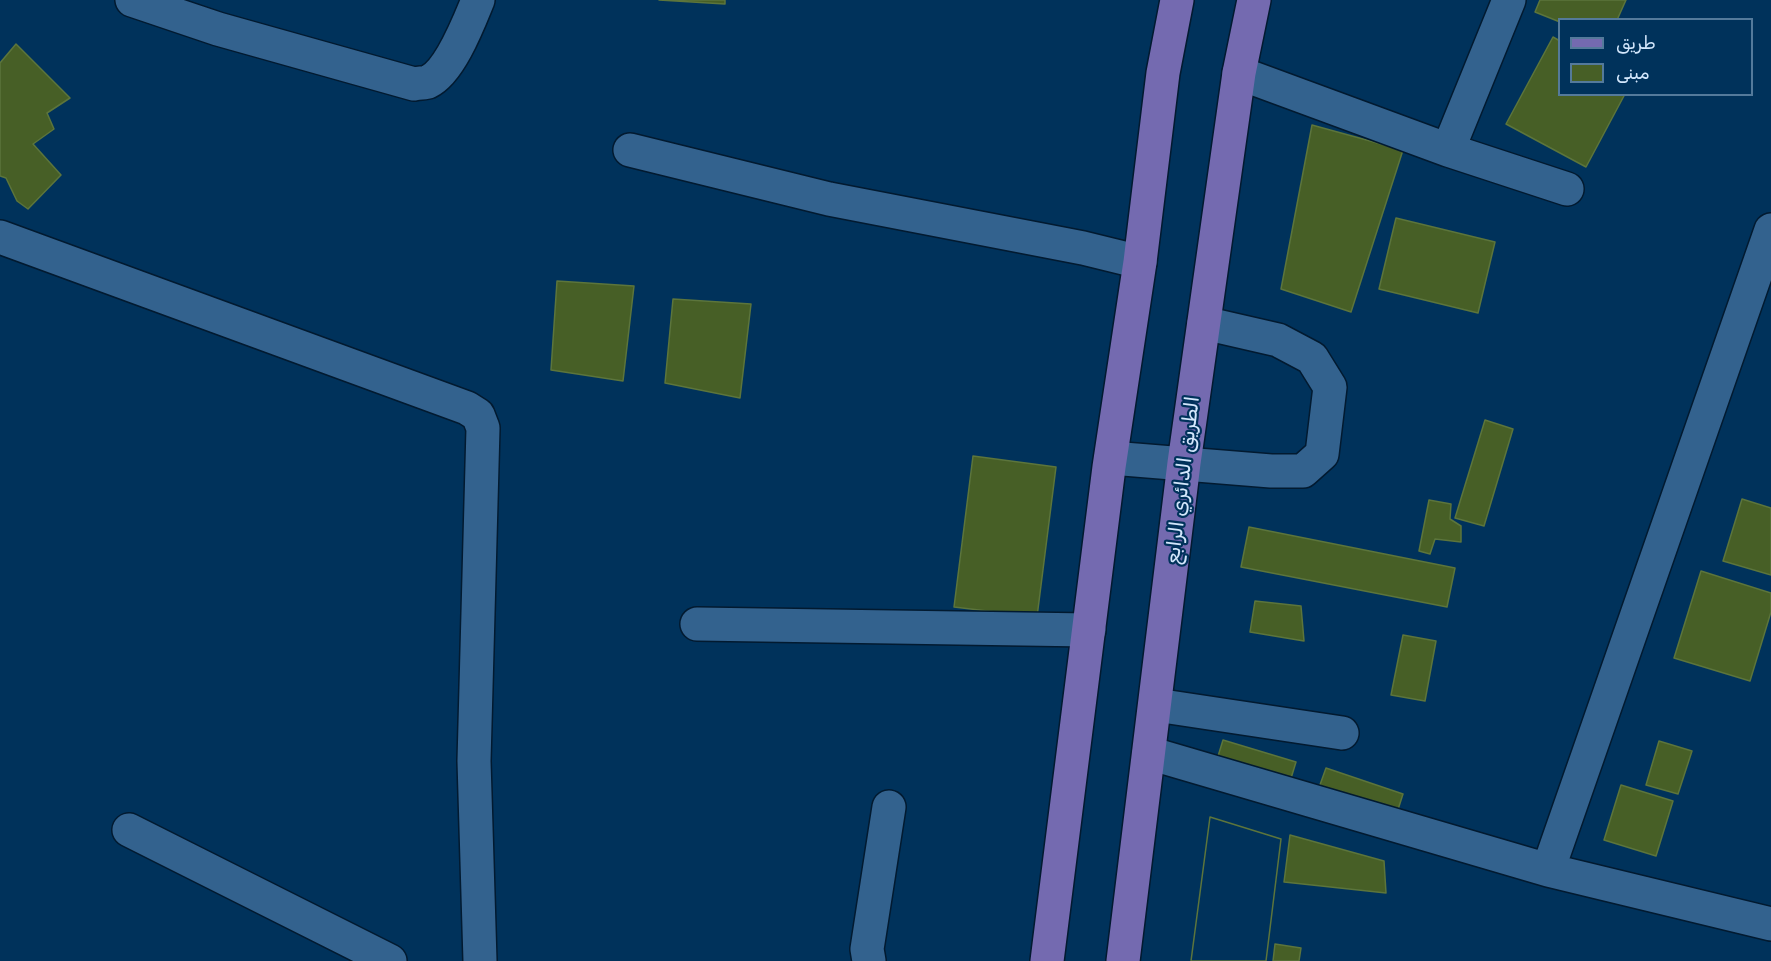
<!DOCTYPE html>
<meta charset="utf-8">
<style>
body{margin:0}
#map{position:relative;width:1771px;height:961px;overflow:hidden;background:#00325b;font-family:Rubik,Cairo,sans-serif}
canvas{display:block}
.legend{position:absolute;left:1558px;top:18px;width:195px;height:78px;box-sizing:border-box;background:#00325b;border:2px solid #547a9b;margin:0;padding:8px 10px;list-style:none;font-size:18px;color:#d3e7fc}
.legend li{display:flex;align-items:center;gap:12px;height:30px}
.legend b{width:30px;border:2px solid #547a9b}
</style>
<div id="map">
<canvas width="1771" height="961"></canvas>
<ul class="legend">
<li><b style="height:8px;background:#746ab0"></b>طريق</li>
<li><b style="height:16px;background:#475f26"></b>مبنى</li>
</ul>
</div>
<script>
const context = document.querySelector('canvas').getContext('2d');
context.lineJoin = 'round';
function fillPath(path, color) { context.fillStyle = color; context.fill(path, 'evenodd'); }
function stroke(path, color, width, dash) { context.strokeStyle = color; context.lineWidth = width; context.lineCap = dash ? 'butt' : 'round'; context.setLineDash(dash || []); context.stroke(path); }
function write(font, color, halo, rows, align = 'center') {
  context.font = font + ' Rubik,Cairo,sans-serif'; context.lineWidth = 4.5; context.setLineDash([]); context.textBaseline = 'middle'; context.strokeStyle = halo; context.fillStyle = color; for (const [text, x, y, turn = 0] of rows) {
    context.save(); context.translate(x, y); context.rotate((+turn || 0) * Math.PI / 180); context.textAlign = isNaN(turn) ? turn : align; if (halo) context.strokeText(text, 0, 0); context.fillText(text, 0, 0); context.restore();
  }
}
const building = new Path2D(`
 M659,0H725V4Z
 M1540,0H1626L1617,20H1560V22L1535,12Z
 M1553,37L1560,41V94H1625L1586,167L1506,124Z
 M16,44L70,98L47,113L54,129L33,144L61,175L28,209L17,201L6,178L0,176V63Z
 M1312,125L1403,150L1351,312L1281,289Z
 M1396,218L1495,242L1478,313L1379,289Z
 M557,281L634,286L623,381L551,370Z
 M673,299L751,304L740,398L665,383Z
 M1485,420L1513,429L1484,526L1455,518Z
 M973,456L1056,467L1037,617L954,607Z
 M1742,499L1771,508V575L1723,561Z
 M1429,500L1451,504L1450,519L1461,526V542L1435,539L1430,554L1419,551Z
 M1249,527L1455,568L1447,607L1241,567Z
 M1701,571L1771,593V612L1750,681L1674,658Z
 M1255,601L1301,606L1304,641L1250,632Z
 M1403,635L1436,641L1425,701L1391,695Z
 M1223,740L1296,762L1288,788L1215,766Z
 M1659,741L1692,751L1678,794L1646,785Z
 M1326,768L1403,794L1394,822L1316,796Z
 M1621,785L1673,801L1656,856L1604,840Z
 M1210,817L1281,839L1266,961H1191Z
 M1210,817L1281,839L1266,961H1191Z
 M1290,835L1384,861L1386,893L1284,882Z
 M1275,944L1301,948L1299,961H1273Z`);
fillPath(building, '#475f26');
stroke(building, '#5c753c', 1.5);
const minor = new Path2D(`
 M132,0L218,29L414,84C418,83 425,83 428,82C450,72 469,22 478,0
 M1239,73L1448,150L1567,189
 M630,150L829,199L1083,248L1140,262
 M1448,150L1509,0
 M0,237L467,408L478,415L483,428L474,761L480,961
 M1111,458L1271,471H1303L1322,454L1330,387L1312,358L1278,340L1204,323
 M697,624L1089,630
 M1156,705L1342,733
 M1149,753L1548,870L1771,924
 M129,830L390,961
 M1548,870L1771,230
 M869,961L867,949L889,807`);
const major = new Path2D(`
 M1047,961L1109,467L1140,262L1163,73L1177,0
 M1123,961L1184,463L1239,73L1254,0`);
stroke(minor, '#021a30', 36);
stroke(major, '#021a30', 36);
stroke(minor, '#33628e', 33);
stroke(major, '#746ab0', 33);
write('20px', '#d3e7fc', '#00325b', [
 ["الطريق الدائري الرابع",1183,480,-83]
]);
</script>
